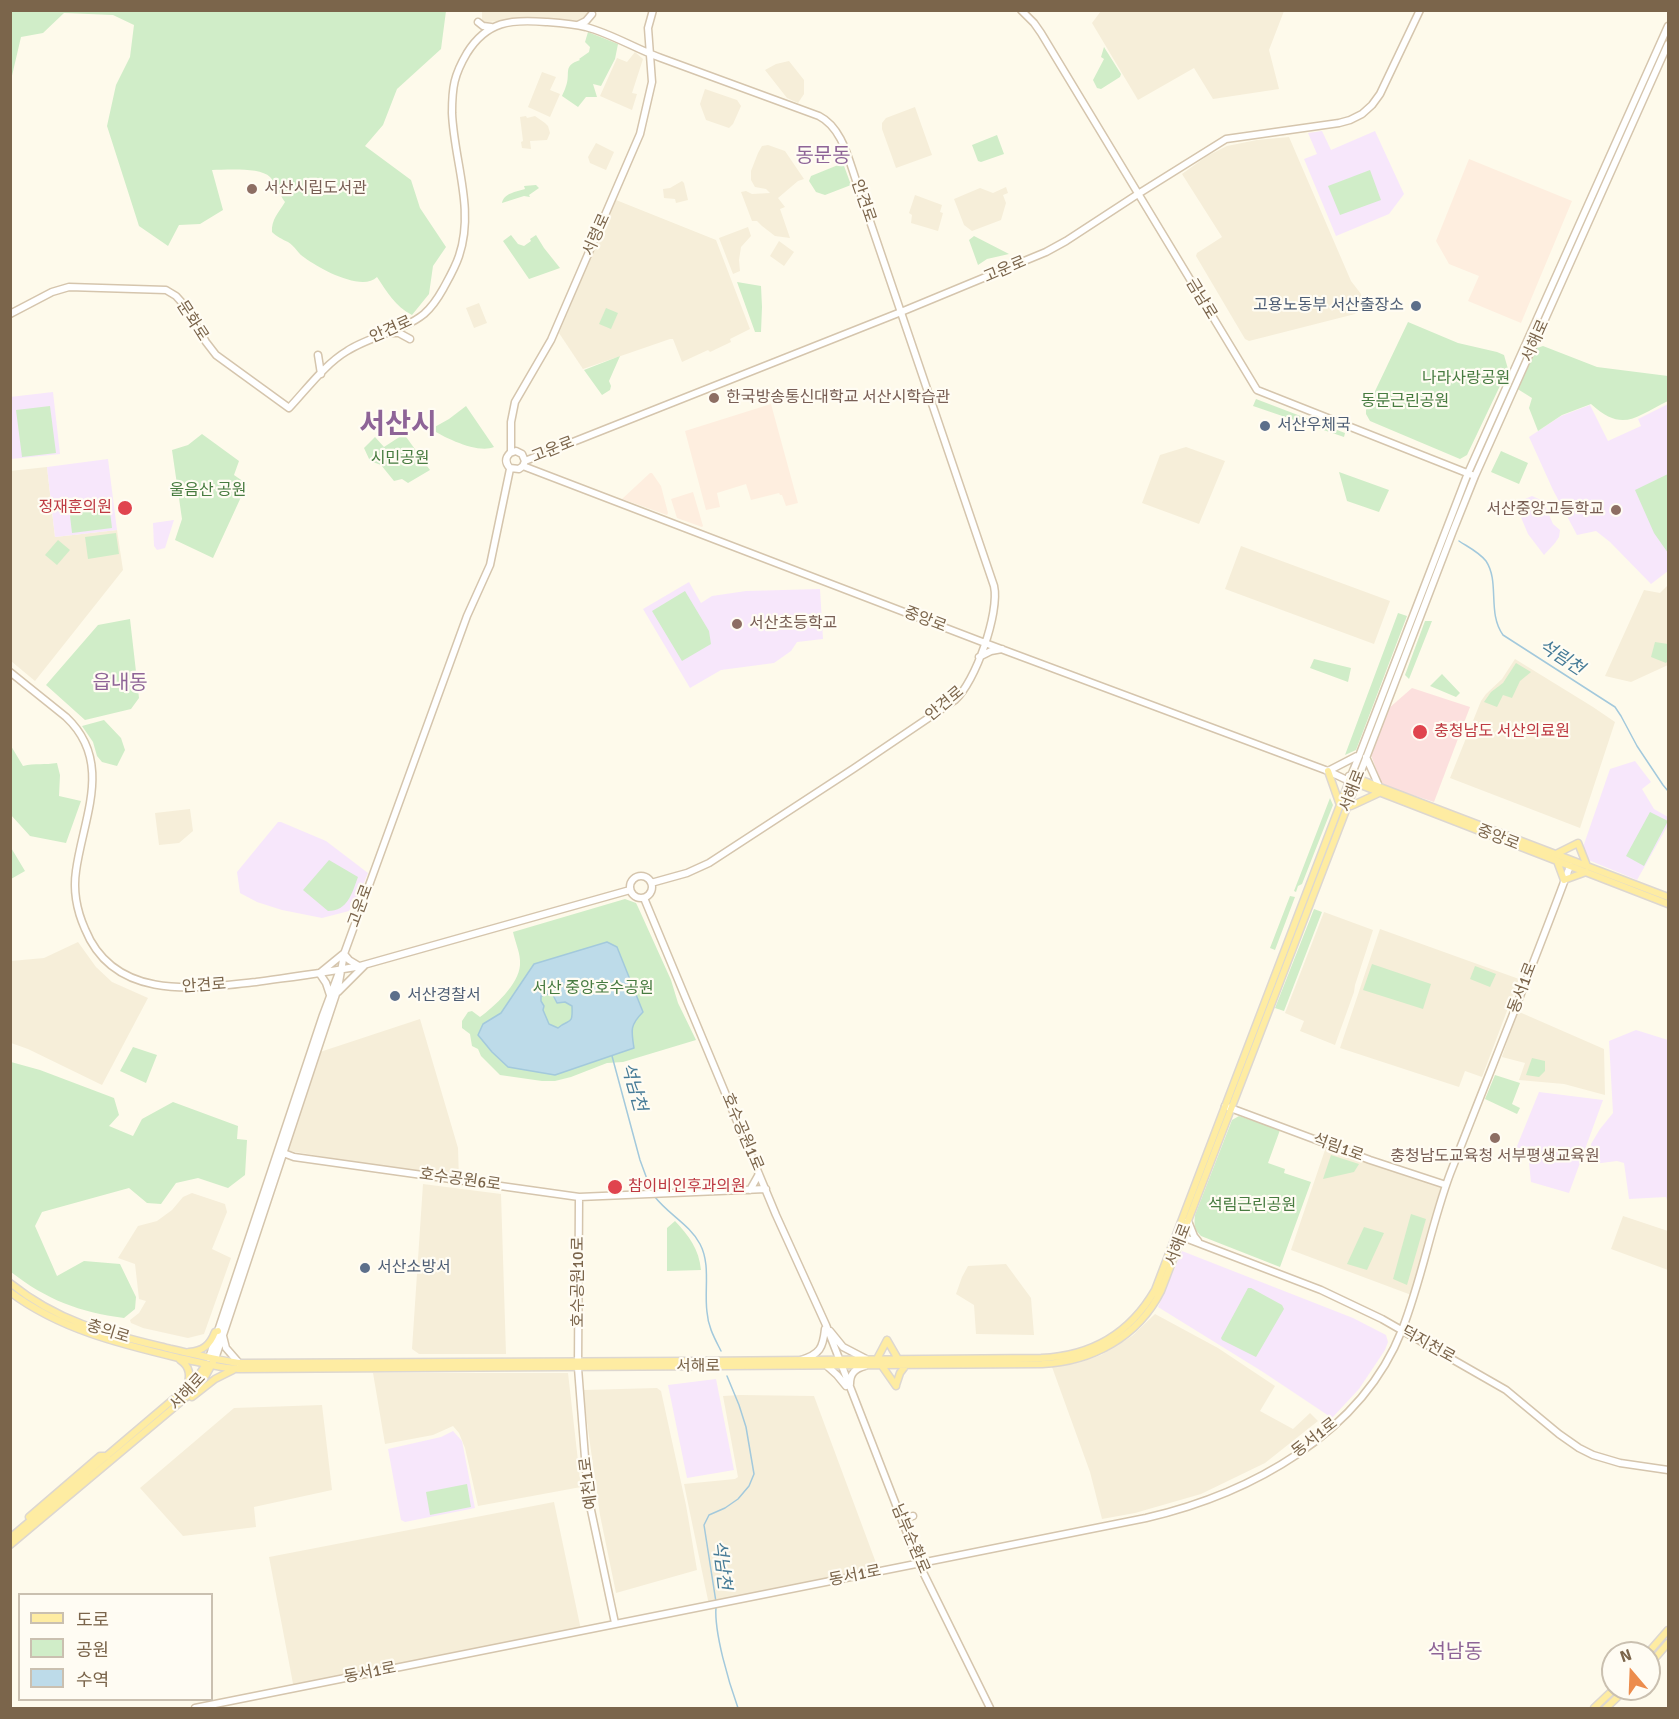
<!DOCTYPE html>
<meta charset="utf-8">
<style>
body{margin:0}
#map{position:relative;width:1679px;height:1719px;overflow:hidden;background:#fefaeb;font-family:Signika,"Noto Sans KR",sans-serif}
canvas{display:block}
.frame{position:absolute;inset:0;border:12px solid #7b654b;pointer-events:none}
.legend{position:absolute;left:18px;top:1593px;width:195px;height:108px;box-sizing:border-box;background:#fffcf3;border:2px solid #cac0b0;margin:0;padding:8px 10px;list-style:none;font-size:18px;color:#7b654b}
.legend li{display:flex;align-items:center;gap:12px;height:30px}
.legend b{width:30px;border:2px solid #cac0b0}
.north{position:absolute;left:1601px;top:1641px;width:60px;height:60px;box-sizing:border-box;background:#fffcf3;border:2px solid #cac0b0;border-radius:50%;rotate:341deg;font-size:16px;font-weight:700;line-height:24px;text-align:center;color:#7b654b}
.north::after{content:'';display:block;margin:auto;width:21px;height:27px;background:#ec8c4c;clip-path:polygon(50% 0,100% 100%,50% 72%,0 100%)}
</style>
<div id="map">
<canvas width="1679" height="1719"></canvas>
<div class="frame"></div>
<ul class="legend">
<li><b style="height:8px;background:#feeca2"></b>도로</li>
<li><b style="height:16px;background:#d0edc8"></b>공원</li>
<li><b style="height:16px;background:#bddbe9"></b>수역</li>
</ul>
<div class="north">N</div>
</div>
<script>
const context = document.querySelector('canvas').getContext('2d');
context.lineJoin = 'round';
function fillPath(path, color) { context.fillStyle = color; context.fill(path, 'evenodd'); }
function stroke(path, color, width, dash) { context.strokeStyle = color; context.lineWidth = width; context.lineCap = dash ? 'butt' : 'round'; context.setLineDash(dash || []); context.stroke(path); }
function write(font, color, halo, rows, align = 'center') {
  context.font = font + ' Signika,"Noto Sans KR",sans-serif'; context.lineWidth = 4.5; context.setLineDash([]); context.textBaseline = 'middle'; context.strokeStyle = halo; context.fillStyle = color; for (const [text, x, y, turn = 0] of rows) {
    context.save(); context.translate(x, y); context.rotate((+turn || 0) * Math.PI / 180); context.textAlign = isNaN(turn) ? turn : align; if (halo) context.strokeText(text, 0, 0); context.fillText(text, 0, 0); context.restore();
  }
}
fillPath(new Path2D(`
 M482,11H590L587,18L577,23L556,19L518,18L482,23Z
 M1101,11H1284L1269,50L1279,89L1213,99L1194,68L1138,100L1092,23Z
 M635,52L643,59L632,93L637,94L632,110L600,96L617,58L627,62Z
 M789,61L804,80V94L798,103L787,98L765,70L776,64Z
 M542,72L556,77L550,90L560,94L550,117L528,107Z
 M705,89L737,100L741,106L733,124L729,128L706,120L700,104Z
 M915,107L932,155L896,168L882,129V123L886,118Z
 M526,116L527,118L535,116L545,123L548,126L550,133L547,140L530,141L531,149L522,148L521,142L523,141L520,117Z
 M1289,137L1351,281L1361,294V301L1358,311L1355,314L1249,341L1245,339L1196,256L1197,253L1222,237L1182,174L1207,156L1227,146L1257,140Z
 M596,143L614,152L606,170L590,163L588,157Z
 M768,145L785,151L804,179L798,181L778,198L785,207L780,209L790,238L775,236L762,226L757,221H752L741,192L746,191L752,194L770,193L766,189L755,187L751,180V171L758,153L762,146Z
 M682,181L684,183L688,200L676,203L675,199L664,198L663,189L670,188Z
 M1006,187L1008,193L1003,195L1006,203L1001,220L972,231L964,225L954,199L980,188L993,193Z
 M915,195L942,205L940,212L943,213L938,231L911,223L912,215L909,213Z
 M616,200L716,240L750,329L730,339L731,342L710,352L708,350L682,362L673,339H670L583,369L559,333L614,201Z
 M748,227L751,236L741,247L739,260L740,271L733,274L719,238Z
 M779,241L794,252L784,266L770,256Z
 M479,303L487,323L474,328L466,308Z
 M1186,447L1225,461L1199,524L1142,503L1160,455Z
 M47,467L55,537L117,530L123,570L35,681L11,661L10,471Z
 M1241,546L1390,601L1374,644L1225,589Z
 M1668,585V665L1631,682L1605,676L1644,590L1660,593Z
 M1515,659L1593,707L1615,722L1580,828L1450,778L1481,701L1486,694L1502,679Z
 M190,809L193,831L179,843L159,845L155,813Z
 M1324,912L1373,930L1355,985L1354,992L1335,1045L1300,1031L1304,1021L1285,1013Z
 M1380,929L1519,979L1482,1077L1465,1071L1459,1087L1340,1048Z
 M78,942L96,967L112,982L148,998L102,1085L28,1049L11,1043V961L44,958Z
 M1517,1011L1604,1049L1605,1095L1564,1084L1519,1080L1525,1063L1502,1057Z
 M420,1019L458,1148L459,1180L284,1150L317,1053Z
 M1327,1144L1446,1185L1414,1296L1291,1250Z
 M423,1184L501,1194L506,1354H419L412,1349Z
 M192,1193L225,1204L227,1212L212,1249L231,1258L204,1334L188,1338L143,1328L131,1323L130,1320L139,1313L146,1301L139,1299L135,1264L118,1258L138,1226L157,1221L172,1210L183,1197Z
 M1623,1216L1668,1231V1270L1611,1249Z
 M1006,1264L1031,1298L1034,1335L976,1334L974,1305L956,1294L962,1277L968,1266Z
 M1155,1314L1218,1348L1275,1386L1260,1411L1293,1429L1310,1413L1318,1421L1265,1463L1201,1494L1135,1513L1102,1519L1090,1472L1052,1367L1081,1362L1101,1355L1132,1336Z
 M373,1373H568L581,1487L478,1506L465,1448L459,1433L453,1426L433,1435L385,1444Z
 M657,1388L661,1391L686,1505L697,1570L616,1593L600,1515L585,1408L584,1390Z
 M740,1395L814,1396L879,1571L709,1605L684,1484L735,1479L738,1477L723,1396Z
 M322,1405L332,1490L254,1507L256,1527L183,1536L140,1488L234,1408Z
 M554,1502L581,1630L294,1689L269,1557Z`), '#f6eed9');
fillPath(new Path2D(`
 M1469,159L1572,201L1521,323L1468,301L1479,276L1449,264L1436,241Z
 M771,404L798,503L786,506L782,495H780L779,493L751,500L746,484L717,493L720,507L706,510L685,431Z
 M650,473H652L661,486L668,513L667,515L622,499Z
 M693,492L703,526L702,527L677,518L671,499Z`), '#feeedf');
fillPath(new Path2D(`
 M1322,131L1331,150L1375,131L1404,194L1389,214L1336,236L1304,159L1317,154L1308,133Z
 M53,392L60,454L11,459L10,397Z
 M1668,404V558L1667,559L1668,561V571L1651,584L1610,542L1596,531L1577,535L1553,490L1529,437L1561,416L1590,405L1608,441L1641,426L1638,419Z
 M108,459L117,530L55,537L47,467Z
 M1532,496L1543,501L1553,524L1560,530L1559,537L1555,543L1544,555L1528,534L1515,503Z
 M174,520L165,548L157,550L154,546L153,523Z
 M689,582L701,603L712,596L746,591L820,589L823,639L797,642L791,651L774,663L721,670L690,688L643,609Z
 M1635,761L1651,782L1642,789L1654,809L1668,817V825L1637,880L1586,859L1582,850L1610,769Z
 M278,822H281L326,841L368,873L361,890L349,911L322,918L282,910L257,902L240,893L237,872Z
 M1636,1030L1668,1040V1203L1666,1197L1629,1199L1624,1163L1617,1161L1593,1164L1591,1144L1600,1129L1613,1113L1609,1041Z
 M1539,1092L1603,1100L1569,1193L1531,1182L1529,1163L1531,1157L1515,1151Z
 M1182,1251L1353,1318L1386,1335L1388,1342L1385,1350L1359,1389L1332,1418L1263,1372L1158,1307Z
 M716,1379L734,1470L687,1478L668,1385Z
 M453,1431L462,1441L475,1508L405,1522L401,1520L388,1449L441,1437Z`), '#f7e7fb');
fillPath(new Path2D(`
 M1412,688L1470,707L1434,802L1382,785L1371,755L1388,709Z`), '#fce0de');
fillPath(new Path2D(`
 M11,10L446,11L441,49L397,89L383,125L365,146L411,180L420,208L446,247L433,266L429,294L412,315C395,306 387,292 377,277C362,292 320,269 305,258C298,254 295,246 288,242C282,239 277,237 272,232C271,220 279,212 285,202C279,194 276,183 270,177C260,167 226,170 212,170L223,210L200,224L179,225L168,246L139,226L107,126L116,85L130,57L134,25L113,15L64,13L43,33L21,37L11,80Z
 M588,32L618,44L615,59L601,86L593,84L597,97H586L578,107L562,96C563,93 565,90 566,86C571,73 562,66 580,60L579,59L589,52L590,47L585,42Z
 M1104,47L1121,74L1120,77L1101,89L1097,88L1093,80L1104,59L1101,57Z
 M997,135L1004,154L981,162L978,161L972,145Z
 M843,163L851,185L825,195L816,192L809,181L811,176Z
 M1370,170L1381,200L1340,215L1328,186Z
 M536,185L539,188L529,195L530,197L524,196L502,203C504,193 516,192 525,189L524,186Z
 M511,235L518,244L524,246L531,241L530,239L536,235L544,248L560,268L529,279L503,241Z
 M974,236L1009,254L987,259L978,265L969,240Z
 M737,282L761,286L762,307L761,332H755Z
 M606,308L618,313L611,329L599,324Z
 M1408,322L1458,343L1497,352L1504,355L1508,369L1467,455L1460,459L1370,421L1366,414V410Z
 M1543,346L1597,367L1668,376V401C1635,417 1623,433 1591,404L1562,415L1538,431L1529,408L1532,398L1516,388L1534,349Z
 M620,356L609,381L611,386L610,390L602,395L584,370Z
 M1256,399L1345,433L1344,437L1253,406Z
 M50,406L56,453L22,457L16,410Z
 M466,406L494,447C478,454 445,438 431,429L449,419Z
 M202,434L239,461L234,475L247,484L213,558L175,540L182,519L172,450L188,445Z
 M404,434L430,470L408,483L402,479L394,481L381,465L370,461L364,448L375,437L384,447Z
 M1501,451L1528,463L1519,484L1491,472Z
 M1339,472L1389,490L1379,512L1347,501Z
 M1668,474V553L1654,533L1635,490Z
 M109,503L112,528L72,533L69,507Z
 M116,533L119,554L88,559L85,537Z
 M58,540L70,550L57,565L45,555Z
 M685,591L709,631L711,644L682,661L652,611Z
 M1398,613L1407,616L1356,750L1345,755Z
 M130,619L139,698L131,709L85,720L46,685L98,625Z
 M1425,621H1432L1409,679L1405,675Z
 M1655,642L1668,644V660L1666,663L1651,657Z
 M1314,659L1351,668L1348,682L1310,668Z
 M1516,663L1531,672L1520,681L1512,698L1503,695L1497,707L1484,702L1491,692L1503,683Z
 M1442,674L1460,693L1456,697L1430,686Z
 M104,720L121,738L125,750L117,766L102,762L97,756L93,742L82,726Z
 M11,746L23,766C35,763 45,765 57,763L60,775L59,796L81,801L66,843L30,836L11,815Z
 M1330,798L1333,805L1302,884L1298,886L1296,892L1294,891Z
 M1650,812L1668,821L1644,866L1626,856Z
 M10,846L25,871L11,879H10Z
 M329,860L358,877C352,893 348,911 328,911L303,890Z
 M1290,896L1295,897L1275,950L1270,948Z
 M625,899L636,903L638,907L671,980L678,1003L696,1040L623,1062L607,1063L571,1077L555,1081H542L500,1075L481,1056L478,1049L472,1046L470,1034L462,1028V1021L468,1012L472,1011L480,1017C494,1007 519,984 520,965C521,954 515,942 513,932Z
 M1314,909L1322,912L1284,1011L1275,1008Z
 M1372,964L1431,984L1423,1009L1363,990Z
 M1475,966L1496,974L1490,987L1470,979Z
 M133,1047L157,1055L146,1083L120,1071Z
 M1532,1058L1545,1061V1071L1539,1077L1526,1075Z
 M11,1062L40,1070L114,1098L119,1115L109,1126L133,1136L142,1119L173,1102L238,1126L237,1139L247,1140L245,1175L228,1188L198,1178L176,1183L161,1204L147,1203L129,1188L42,1212L35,1226L57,1276L84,1261L120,1264L136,1297L135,1309L124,1318C79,1312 47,1300 11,1272Z
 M1495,1075L1520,1083L1512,1104L1520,1108L1517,1114L1485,1099Z
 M1239,1116L1280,1130L1268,1163L1285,1169L1284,1173L1311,1182L1280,1267L1201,1236C1194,1229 1194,1225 1195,1215L1232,1120Z
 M1331,1155L1359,1164L1354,1172L1323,1179Z
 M1411,1214L1426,1219L1407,1285L1393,1279Z
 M675,1221C689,1236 699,1249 701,1270L667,1271V1228Z
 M1364,1227L1384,1233L1367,1270L1347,1264Z
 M1248,1288H1251L1282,1305L1284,1309L1256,1357L1222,1340L1221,1338Z
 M467,1484L471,1507L430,1515L426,1492Z`), '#d0edc8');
const water = new Path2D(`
 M607,942L617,947L643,1012C630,1025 631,1030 634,1048L555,1075L508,1067L492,1052L478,1035L483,1024L501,1013L534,964ZM552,993L557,1003L565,1002L572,1006C573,1027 569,1018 558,1028L549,1024L543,1010L544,1006L541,1001V996Z`);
fillPath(water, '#bddbe9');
stroke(water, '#a3c9dc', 1.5);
stroke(new Path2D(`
 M1459,541C1468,547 1479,552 1486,561C1500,582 1487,613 1503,635L1615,707L1621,716L1637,746L1663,785L1668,791
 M612,1056L640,1160L651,1190
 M655,1197C668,1214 690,1225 700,1244C711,1265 704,1290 707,1312C708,1327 715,1339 721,1351
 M716,1602L704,1525L709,1515L725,1508L738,1499L749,1486L754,1474L746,1427L739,1405L727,1376
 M716,1607C714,1633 729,1683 738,1708`), '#a3c9dc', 1.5);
const secondary = new Path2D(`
 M1021,10L1034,23L1041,33L1257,390L1472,475
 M478,22L483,26L491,27
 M578,25L586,21L592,14
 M10,314L52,292L69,287L166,290L176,296L185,306L206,342L216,355L289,408C306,390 325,364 347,351C370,336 403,331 424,314C432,307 438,298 443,289C449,278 455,268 459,256C475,209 454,161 452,113C452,87 454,75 467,53C487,21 511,19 546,22C559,23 573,24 586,27C612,34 636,49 661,58C714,77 766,97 819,116C843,128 849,162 858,186L994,586C1000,612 975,683 955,700L853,769L709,863L687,873L651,883
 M391,333H399L410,339
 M318,355L321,374
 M511,452V422L515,402L551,340L640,134L652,82L648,28L653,10
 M525,461L522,454L516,451L510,453C505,458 505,463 510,468L519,469L523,466L525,461L901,312L1046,252L1066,241L1138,194L1226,139L1339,123L1350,120L1362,114L1372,105L1380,94L1420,10
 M523,466L985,643L1328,771L1349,781
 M979,657L991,651L1002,649
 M10,672L66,717C114,762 83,818 76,871C73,891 77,911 85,929C114,1001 194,989 256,982C291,977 325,973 360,966L630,890
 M1366,757L1378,784V786
 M1328,771L1357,756H1359
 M1349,776H1351L1359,756L1468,473L1668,26
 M1358,779L1453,531L1475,476L1668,44
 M630 887a11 11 0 1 1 22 0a11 11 0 1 1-22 0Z
 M644,898L776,1215L826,1325L919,1564L990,1708
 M344,954L349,960L359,966
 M321,972L343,954
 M320,974L326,983L330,995
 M338,992L365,965
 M1225,1106L1370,1160L1446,1185
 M279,1148L286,1154L294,1157L579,1197L766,1189
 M750,1190L759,1174
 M579,1197L578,1368L588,1496L615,1623
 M1188,1221L1194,1236L1198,1241
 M1180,1236L1321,1290L1382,1319L1506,1390L1559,1434L1579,1448L1593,1455L1620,1463L1668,1470
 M830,1331L843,1347L866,1359
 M223,1336L226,1348L239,1363
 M209,1358L323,1015L338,975
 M215,1359L338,988L344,954L467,616L490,565L510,469
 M801,1360C820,1354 823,1348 825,1329
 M827,1366L837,1375L846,1386
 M850,1384C850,1373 855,1369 865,1366
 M902,1519L913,1516
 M195,1708L1146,1518C1250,1494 1361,1434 1402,1330C1422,1279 1431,1225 1450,1174C1490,1071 1532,969 1570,866`);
const primary = new Path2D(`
 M1328,771L1340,805
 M1353,782L1668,904
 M1348,805L1351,806L1379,793
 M1556,854L1578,843L1587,866
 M1557,861L1564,880L1586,872
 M10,1283C61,1324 110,1334 171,1349C194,1354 216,1360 239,1363L693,1361L1041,1358C1091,1356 1129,1335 1155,1290L1351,776L1668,897
 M10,1292C59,1329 120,1344 179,1358C199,1362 218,1368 238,1369L1042,1364C1092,1362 1138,1337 1161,1291L1358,779
 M887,1340L898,1359
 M189,1352C203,1351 210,1345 215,1332L218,1331
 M877,1359L887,1340
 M180,1360C191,1367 191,1377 186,1388
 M882,1366L896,1386
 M896,1385L900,1373L906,1365
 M192,1397L215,1379L233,1370
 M29,1517L100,1456H107
 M10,1538L176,1397L197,1378L206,1364
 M10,1545L190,1394L206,1375L213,1362
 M1648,1653L1668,1630
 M1649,1665L1668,1643
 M1594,1708L1614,1689
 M1606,1708L1626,1689`);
stroke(secondary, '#d5c5ad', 9);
stroke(primary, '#ddd7d0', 9);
stroke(secondary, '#fff', 6);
stroke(primary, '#feeca2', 6);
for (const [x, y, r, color] of [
 [252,189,6,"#8d6e63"],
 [1416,306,6,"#5c6f8a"],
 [714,398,6,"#8d6e63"],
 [1265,426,6,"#5c6f8a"],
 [125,508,8,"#e0444e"],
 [1616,510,6,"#8d6e63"],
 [737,624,6,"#8d6e63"],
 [1420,732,8,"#e0444e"],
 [395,996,6,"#5c6f8a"],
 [1495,1138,6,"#8d6e63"],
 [615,1187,8,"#e0444e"],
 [365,1268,6,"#5c6f8a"]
]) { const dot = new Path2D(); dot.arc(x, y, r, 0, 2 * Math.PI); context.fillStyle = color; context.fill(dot); stroke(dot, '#fffcf3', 2); }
write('16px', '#785e54', '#fffcf3', [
 ["서산시립도서관",264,189],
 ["한국방송통신대학교 서산시학습관",726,398],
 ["서산중앙고등학교",1604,510,"right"],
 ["서산초등학교",749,624],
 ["충청남도교육청 서부평생교육원",1495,1157,"center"]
], 'left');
write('16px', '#7b654b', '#fffcf3', [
 ["안견로",863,201,71],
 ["서령로",597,235,-66],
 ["고운로",1005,270,-23],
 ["금남로",1201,299,59],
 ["문화로",192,321,57],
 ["안견로",391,330,-24],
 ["서해로",1536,341,-66],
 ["고운로",553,450,-22],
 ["중앙로",925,620,21],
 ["안견로",945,704,-40],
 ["서해로",1353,791,-69],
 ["중앙로",1498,838,21],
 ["고운로",361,906,-70],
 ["안견로",204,986,-4],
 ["동서1로",1523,988,-69],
 ["호수공원1로",742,1132,67],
 ["석림1로",1338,1148,20],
 ["호수공원6로",460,1180,8],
 ["서해로",1179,1245,-69],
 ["호수공원10로",579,1282,-90],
 ["충의로",108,1332,17],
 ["덕지천로",1428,1345,29],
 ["서해로",698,1367],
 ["서해로",188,1392,-47],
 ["동서1로",1315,1438,-38],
 ["예천1로",589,1483,-97],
 ["남부순환로",910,1539,67],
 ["동서1로",855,1576,-11],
 ["동서1로",370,1673,-11]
]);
write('16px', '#4e5e75', '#fffcf3', [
 ["고용노동부 서산출장소",1404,306,"right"],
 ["서산우체국",1277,426],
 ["서산경찰서",407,996],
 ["서산소방서",377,1268]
], 'left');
write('16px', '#477b40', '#fffcf3', [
 ["나라사랑공원",1466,379],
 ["동문근린공원",1405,402],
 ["시민공원",400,459],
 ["울음산 공원",208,491],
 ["서산 중앙호수공원",593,989],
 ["석림근린공원",1252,1206]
]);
write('16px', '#be3a42', '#fffcf3', [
 ["정재훈의원",112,508,"right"],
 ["충청남도 서산의료원",1434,732],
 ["참이비인후과의원",628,1187]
], 'left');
write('italic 18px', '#467b97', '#fffcf3', [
 ["석림천",1561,658,33],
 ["석남천",633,1087,74],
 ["석남천",721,1565,83]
]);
write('20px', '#8e6497', '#fffcf3', [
 ["동문동",823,157],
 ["읍내동",120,684],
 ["석남동",1455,1653]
]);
write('bold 28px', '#8e6497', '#fffcf3', [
 ["서산시",398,426]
]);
</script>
